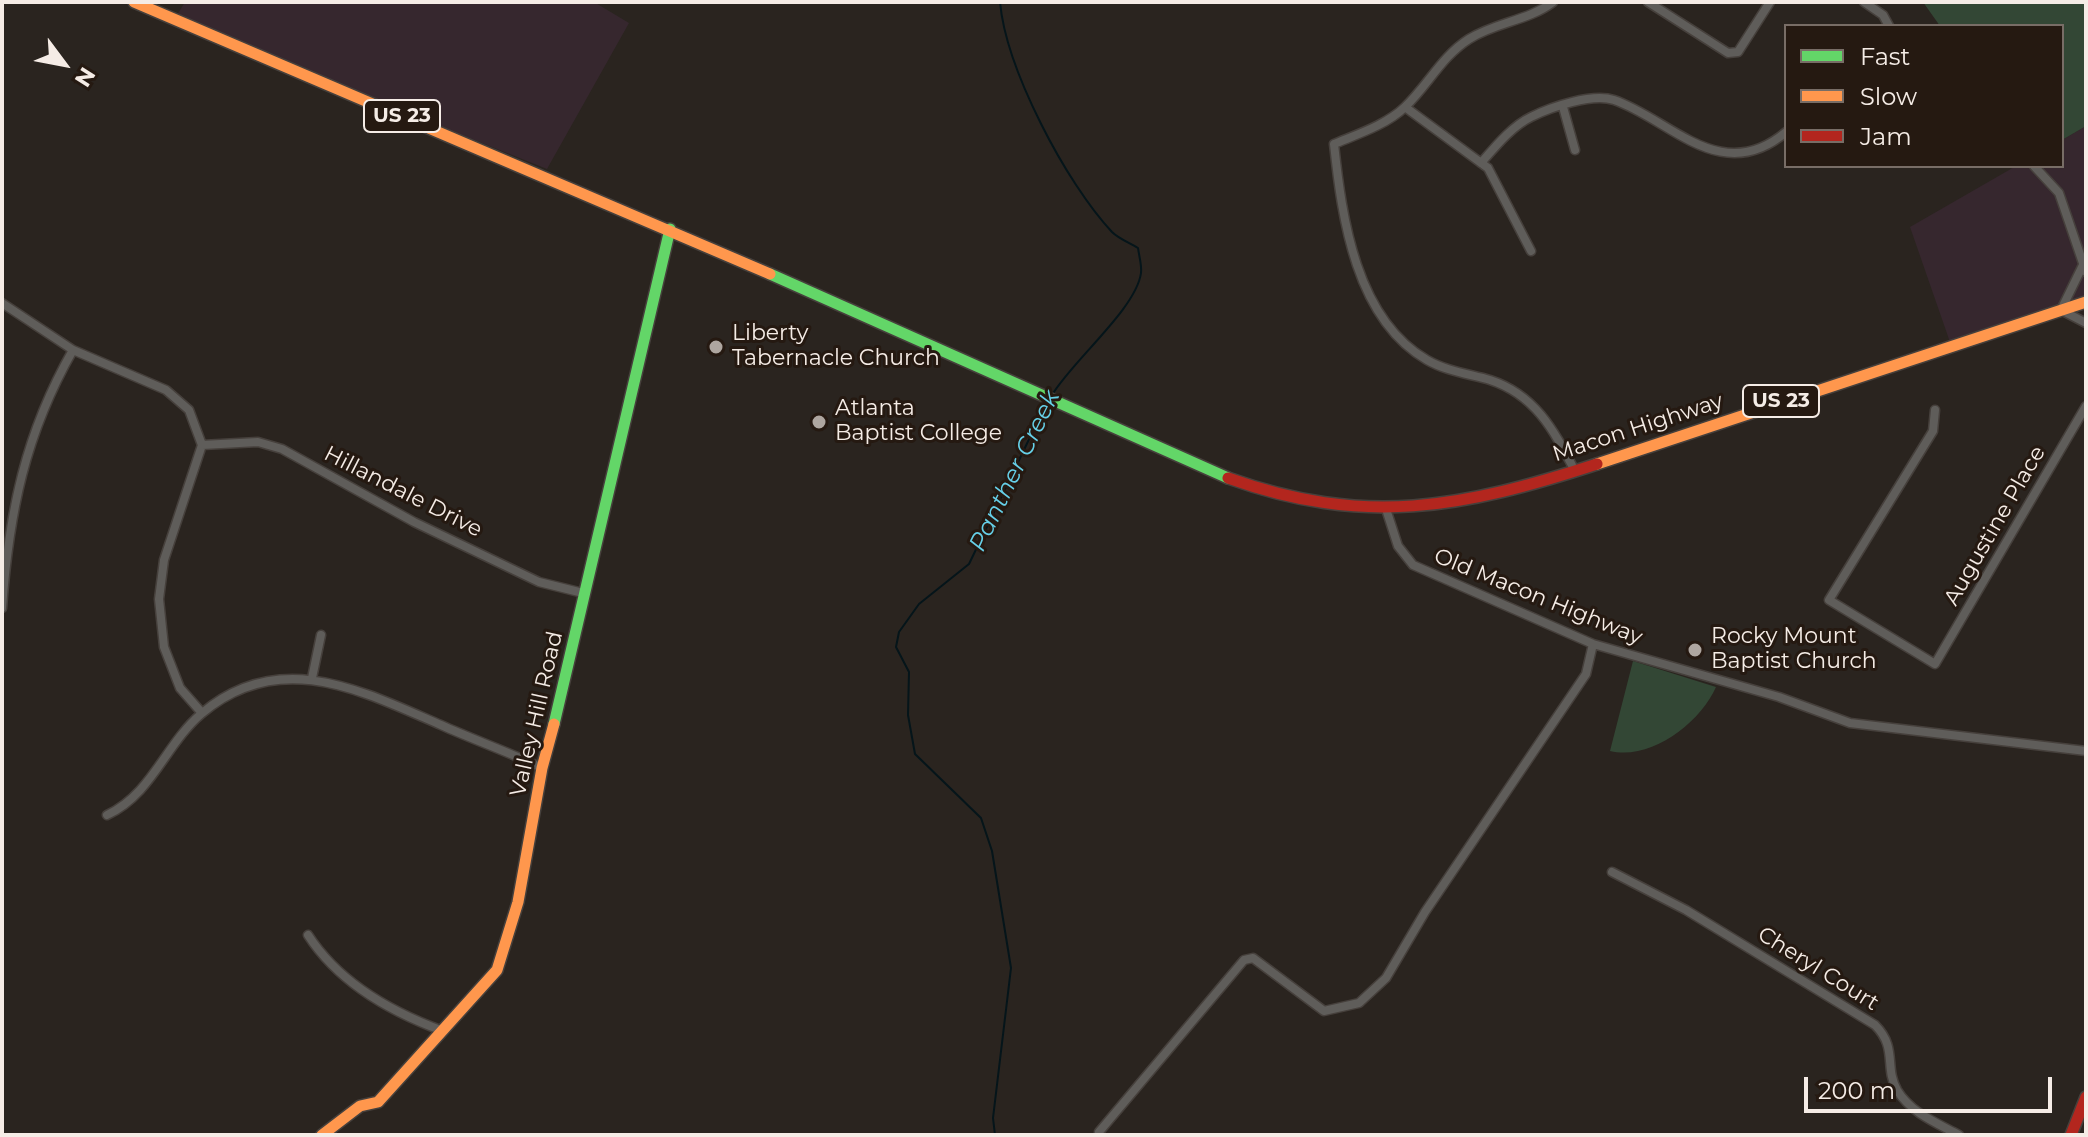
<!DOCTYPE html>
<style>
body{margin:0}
#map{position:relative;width:2088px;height:1137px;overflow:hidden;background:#2a241f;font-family:Montserrat,sans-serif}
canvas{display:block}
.frame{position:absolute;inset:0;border:4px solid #f5ece6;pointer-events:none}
.legend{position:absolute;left:1784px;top:24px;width:280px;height:144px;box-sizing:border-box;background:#251911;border:2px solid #786d66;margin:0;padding:10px 14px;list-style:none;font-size:24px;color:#f5ece6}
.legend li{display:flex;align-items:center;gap:16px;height:40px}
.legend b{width:40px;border:2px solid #786d66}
.north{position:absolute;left:24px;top:24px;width:80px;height:80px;-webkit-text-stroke:6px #251911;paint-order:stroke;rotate:122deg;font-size:22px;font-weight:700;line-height:32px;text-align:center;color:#f5ece6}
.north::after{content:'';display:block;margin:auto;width:28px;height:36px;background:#f5ece6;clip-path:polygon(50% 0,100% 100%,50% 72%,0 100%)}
.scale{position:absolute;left:1804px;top:1077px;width:248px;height:36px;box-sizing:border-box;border:4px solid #f5ece6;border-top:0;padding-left:10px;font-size:24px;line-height:28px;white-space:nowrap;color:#f5ece6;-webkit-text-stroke:6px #251911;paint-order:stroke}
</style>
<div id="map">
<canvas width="2088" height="1137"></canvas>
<div class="frame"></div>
<ul class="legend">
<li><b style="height:10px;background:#63d668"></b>Fast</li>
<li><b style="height:10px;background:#ff974d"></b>Slow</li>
<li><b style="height:10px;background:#b3261e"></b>Jam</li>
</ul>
<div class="north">N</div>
<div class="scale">200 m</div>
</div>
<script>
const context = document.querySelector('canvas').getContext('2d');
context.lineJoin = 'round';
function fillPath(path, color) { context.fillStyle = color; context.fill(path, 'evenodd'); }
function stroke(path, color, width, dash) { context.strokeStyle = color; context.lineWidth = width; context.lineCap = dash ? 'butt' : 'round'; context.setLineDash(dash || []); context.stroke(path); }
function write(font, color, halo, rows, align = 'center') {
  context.font = font + ' Montserrat,sans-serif'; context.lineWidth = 6; context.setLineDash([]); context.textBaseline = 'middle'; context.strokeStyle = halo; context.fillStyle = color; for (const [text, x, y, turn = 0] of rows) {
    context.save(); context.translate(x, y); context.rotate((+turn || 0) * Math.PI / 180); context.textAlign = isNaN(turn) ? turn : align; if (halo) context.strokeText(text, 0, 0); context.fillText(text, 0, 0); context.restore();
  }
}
fillPath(new Path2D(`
 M185,2H594L629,23L547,169L174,20Z
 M2086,126V300L1951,345L1910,227L2016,166H2062V140Z`), '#36272e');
fillPath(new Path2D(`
 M1923,2H2086V126L2062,140V26H1940Z
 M1633,661L1716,687C1700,723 1651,761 1610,751Z`), '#334735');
stroke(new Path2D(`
 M1000,2C1006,69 1066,183 1112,232C1119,239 1130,243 1138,248C1139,256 1142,265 1141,273C1136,309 1072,361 1052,395
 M995,1135L993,1118L1011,968L992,851L981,818L915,754L908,715L909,672L896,647L899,632L919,604L969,564L1046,404`), '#05151a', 2);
const street = new Path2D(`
 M1553,2C1528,21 1496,22 1469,39C1442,56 1428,85 1405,107C1386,125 1358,134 1334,144C1342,219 1356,319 1427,360C1446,371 1469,374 1490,380C1536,395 1554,431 1575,471
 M1648,2L1728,53L1738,52L1770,2
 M1864,2L1883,15L1889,26
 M1405,107L1488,168L1531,251
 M1563,107L1575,150
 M1481,163C1495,147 1512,126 1531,117C1551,107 1592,93 1614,100C1670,119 1721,187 1786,132
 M2034,166L2059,193L2086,272
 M2083,265L2061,310L2086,323
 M2,303L73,350L166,390L189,410L202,445L164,560L159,599L164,647L180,688L202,713
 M1935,410L1933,431L1829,600L1935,664L2086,406
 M202,445L258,442L282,449L414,522L539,582L583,593
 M1386,509L1398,546L1413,565L1593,644L1779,697L1850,723L2086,751
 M2,608C9,513 25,434 73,350
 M312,678L321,635
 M107,815C152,794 165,745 201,714C279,647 362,691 441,725C474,740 509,752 542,768
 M1612,872L1686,910L1875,1025C1898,1048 1884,1067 1897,1090C1911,1113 1937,1123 1959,1135
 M308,935C339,983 391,1012 443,1031
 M1099,1132L1244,960L1253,958L1324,1011L1359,1003L1386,978L1425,912L1586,674L1593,644`);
const fast = new Path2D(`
 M770,274L1228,478
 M554,724L670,229`);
const slow = new Path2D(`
 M134,2L770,274
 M1597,464L2086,302
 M322,1135L360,1106L378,1102L497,970L518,902L542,768L554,724`);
const jam = new Path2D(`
 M1228,478C1365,527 1462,508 1597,464
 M2071,1135L2086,1097`);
stroke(street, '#46403c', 11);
stroke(fast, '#46403c', 14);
stroke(slow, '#46403c', 14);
stroke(jam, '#46403c', 14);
stroke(street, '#5f5d5a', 8);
stroke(fast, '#63d668', 11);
stroke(slow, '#ff974d', 11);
stroke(jam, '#b3261e', 11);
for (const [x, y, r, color] of [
 [716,347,8,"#aea6a0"],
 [819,422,8,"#aea6a0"],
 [1695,650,8,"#aea6a0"]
]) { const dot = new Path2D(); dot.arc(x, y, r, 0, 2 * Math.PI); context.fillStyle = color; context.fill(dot); stroke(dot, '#251911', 3); }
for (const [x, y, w] of [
 [402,116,76],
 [1781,401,76]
]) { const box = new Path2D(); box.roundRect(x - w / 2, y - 16, w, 32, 6); context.fillStyle = '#251911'; context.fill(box); stroke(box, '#f5ece6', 2); }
write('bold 20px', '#f5ece6', null, [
 ["US 23",402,116],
 ["US 23",1781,401]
]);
write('22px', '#f5ece6', '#251911', [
 ["Liberty",732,334],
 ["Tabernacle Church",732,359],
 ["Atlanta",835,409],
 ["Baptist College",835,434],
 ["Rocky Mount",1711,637],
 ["Baptist Church",1711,662]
], 'left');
write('22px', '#f5ece6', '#251911', [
 ["Macon Highway",1638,428,-18],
 ["Hillandale Drive",403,492,27],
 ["Augustine Place",1995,526,-60],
 ["Old Macon Highway",1538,597,22],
 ["Valley Hill Road",537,714,-77],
 ["Cheryl Court",1818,969,32]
]);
write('italic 24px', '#66d0e8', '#251911', [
 ["Panther Creek",1015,471,-64]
]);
</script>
